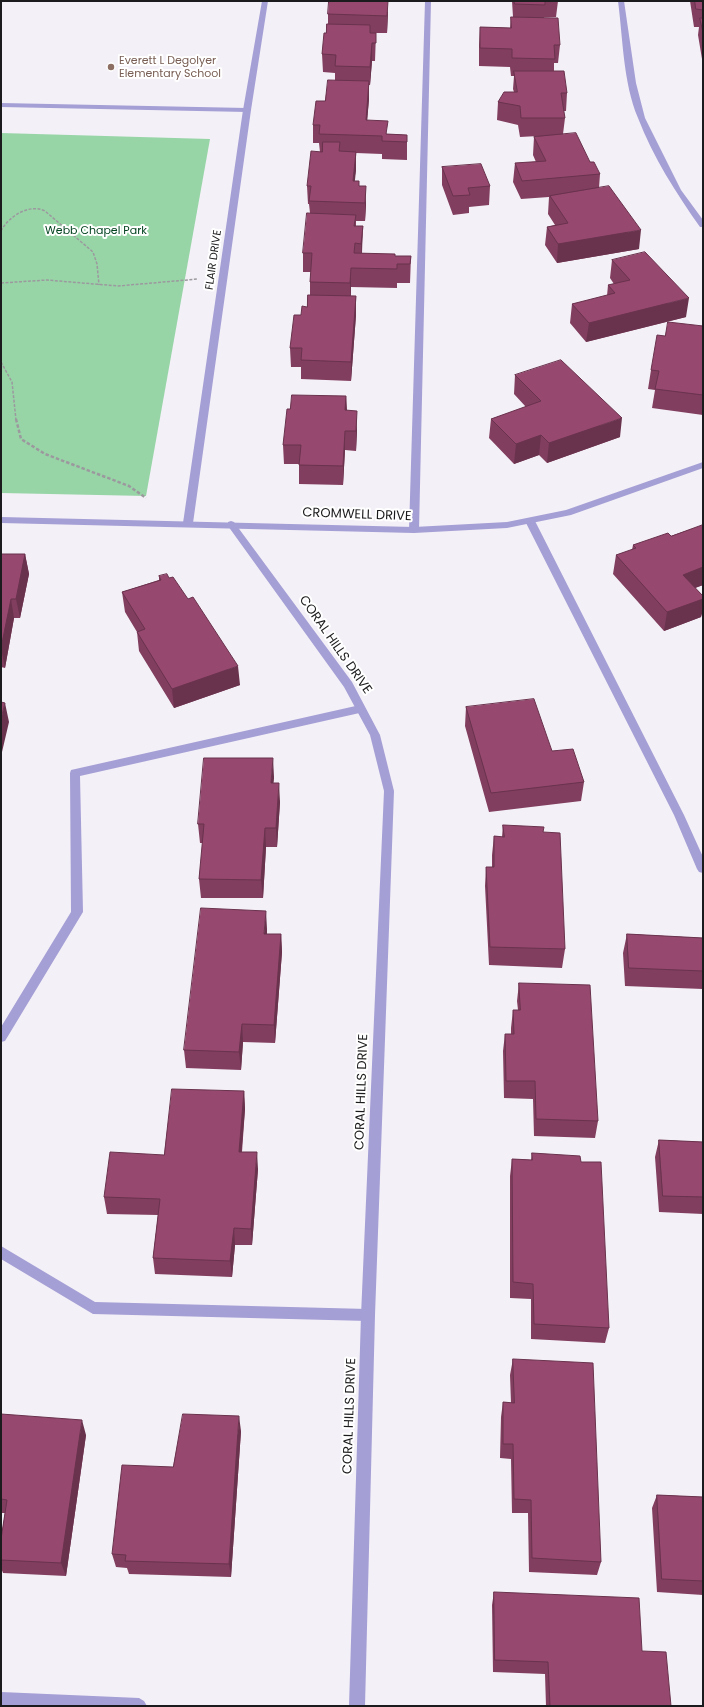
<!DOCTYPE html>
<style>
body{margin:0}
#map{position:relative;width:704px;height:1707px;overflow:hidden;background:#f4f0f7;font-family:Poppins,sans-serif}
canvas{display:block}
.frame{position:absolute;inset:0;border:2px solid #1b1a1c;pointer-events:none}
</style>
<div id="map">
<canvas width="704" height="1707"></canvas>
<div class="frame"></div>
</div>
<script>
const context = document.querySelector('canvas').getContext('2d');
context.lineJoin = 'round';
function fillPath(path, color) { context.fillStyle = color; context.fill(path, 'evenodd'); }
function stroke(path, color, width, dash) { context.strokeStyle = color; context.lineWidth = width; context.lineCap = dash ? 'butt' : 'round'; context.setLineDash(dash || []); context.stroke(path); }
function write(font, color, halo, rows, align = 'center') {
  context.font = font + ' Poppins,sans-serif'; context.lineWidth = 4; context.setLineDash([]); context.textBaseline = 'middle'; context.strokeStyle = halo; context.fillStyle = color; for (const [text, x, y, turn = 0] of rows) {
    context.save(); context.translate(x, y); context.rotate((+turn || 0) * Math.PI / 180); context.textAlign = isNaN(turn) ? turn : align; if (halo) context.strokeText(text, 0, 0); context.fillText(text, 0, 0); context.restore();
  }
}
fillPath(new Path2D(`
 M1,133L210,139L146,496L1,493Z`), '#97d5a7');
stroke(new Path2D(`
 M1,231C8,217 29,203 45,211L93,252L97,264L99,285
 M1,283L47,280L118,286L198,279
 M1,362L12,382L16,420`), '#9c999e', 1.5, [3, 1.5]);
stroke(new Path2D(`
 M16,419L21,439L45,454L129,486L146,498`), '#9c999e', 2.5, [3.5, 2]);
fillPath(new Path2D(`
 M425,1H431L419,530L414,533L409,530Z
 M1,103L247,108L251,110L247,112L1,107Z
 M530,518L535,521L684,815L703,857V873L699,872L697,869L674,815L525,521Z
 M360,705L364,706L365,709L364,712L80,776L83,912L5,1041L1,1042V1027L71,912L70,773L71,770Z
 M1,1246L95,1302L368,1309L373,1311L375,1315L373,1319L368,1321L93,1314L1,1259Z`), '#a49fd5');
fillPath(new Path2D(`
 M262,1H268L251,110L193,523L188,526L183,523L243,110Z
 M231,521L234,522L352,682L380,735L394,791L375,1315L365,1706H349L361,1315L384,791L370,735L344,687L228,526V522Z
 M1,1692L139,1698L144,1701L147,1706H1Z`), '#a49fd5');
fillPath(new Path2D(`
 M618,1H624L636,83L645,118L681,190L703,220V227H700C676,193 653,157 638,118C623,82 623,39 618,1Z
 M703,462V468L571,515L507,528L414,533L1,523V517L414,527L507,522L566,510Z`), '#a49fd5');
fillPath(new Path2D(`
 M512,1H558L556,17H544V18L560,45L558,63H554V71L567,93L566,111H563L565,118L563,134L590,162L600,174L599,188L639,249L557,263L545,245L547,227L555,225L548,214L549,197L521,199L513,182L515,163L536,162L533,155L534,137L538,136L520,137L518,125L497,120L498,102L514,92L513,89L514,76H511L510,67L479,66V45L480,27L510,28L511,17H513Z
 M690,1H703V65L698,35L699,27H694Z
 M388,12L387,33H370H376L375,61H372L370,85H369V99L367,120L387,134L407,135V160L382,159V154L356,153V170L354,181L359,186L366,204L365,221H356V226H363L362,253L395,256H411L410,283H397V288L351,287V296H356V315L351,381L301,379V367H291L290,348L301,315L307,307L310,295V282L311,272H303V253L310,213L309,204H308L307,186L320,152L319,143H313V125L335,80V73L323,72L322,54L328,24V14Z
 M442,167L490,186L489,205L469,207V213L453,215L442,185Z
 M612,260L686,317L586,342L570,323L572,304L607,296L608,285L614,284L610,278Z
 M703,326V415L652,408L655,390L648,389L651,370L665,336Z
 M515,375L620,437L547,463L539,455L514,464L489,438L491,419L526,407L514,394Z
 M346,396L347,410L357,430L356,451L345,450L343,485L299,484V464H284L283,445L290,409Z
 M703,525V585L695,588L703,596V609L701,617L664,631L613,574L616,555L632,550L633,545L671,536Z
 M1,554H25L29,574L20,618H14L5,668L1,667Z
 M159,576L240,685L174,708L139,651L137,632L125,612L122,592L159,580Z
 M466,707L552,751L584,782L581,801L489,812L465,726Z
 M274,777L273,783L280,802L277,847H266L263,898H201L199,879L203,843H200L198,824Z
 M503,825L543,832L565,949L562,968L489,965L485,886L486,867H492V855L494,836L502,837Z
 M267,929V934H281L282,952L275,1043L243,1042L241,1070L186,1068L184,1050Z
 M627,934L703,938V989L625,986L623,953Z
 M519,983L598,1121L595,1138L534,1136L533,1099L504,1098L503,1051L505,1034H511V1028L513,1010H518L517,1001Z
 M244,1091L245,1109L242,1152L258,1169L252,1245H235L232,1277L155,1274L153,1258L158,1215L107,1214L104,1197L164,1155Z
 M659,1140L703,1142V1214L659,1212L655,1157Z
 M532,1153L581,1162L609,1328L605,1343L531,1339V1299L510,1298V1176L512,1159L531,1160Z
 M513,1359L601,1562L597,1575L529,1572L528,1513H512L511,1459L500,1458L501,1417L503,1402L511,1403L510,1375Z
 M1,1414L86,1435L66,1576L3,1573L1,1568V1539L5,1513H1Z
 M241,1431L231,1577L129,1574L127,1568L116,1567L112,1554Z
 M657,1495L703,1497V1595L657,1592L652,1508Z
 M494,1592L642,1651L671,1706H546L545,1674L493,1672L492,1605Z`), '#813e5f');
fillPath(new Path2D(`
 M388,1V12L387,33V16Z
 M372,43V61L370,85V67Z
 M369,81V99L366,135V120Z
 M356,152V170L353,199V181Z
 M366,186V204L365,221V203Z
 M363,226L361,262V244Z
 M641,230L639,249L557,263L558,244Z
 M351,268V287L350,302V283Z
 M356,296V315L351,381V362Z
 M689,298L686,317L586,342L589,323Z
 M346,396L347,415L345,410Z
 M357,411V430L356,451V431Z
 M622,418L620,437L547,463L549,443Z
 M345,431V450L343,485V466Z
 M541,435L539,455L514,464L516,444Z
 M25,554L29,574L20,618L16,599Z
 M703,567V585L679,594L683,575Z
 M11,599L14,618L5,668L1,648Z
 M703,599V609L701,617L664,631L667,612Z
 M238,666L240,685L174,708L172,689Z
 M5,703L9,722L2,752L1,747V719Z
 M273,758L274,777L272,802L271,783Z
 M279,783L280,802L277,847L276,828Z
 M265,828L266,847L263,898L261,880Z
 M266,911L267,929L266,952L264,934Z
 M281,934L282,952L275,1043L274,1025Z
 M242,1024L243,1042L241,1070L239,1052Z
 M244,1091L245,1109L240,1169L239,1152Z
 M257,1152L258,1169L252,1245L251,1229Z
 M234,1228L235,1245L232,1277L230,1261Z
 M239,1416L241,1431L231,1577L229,1564Z
 M82,1420L86,1435L66,1576L61,1563Z`), '#69324d');
const building = new Path2D(`
 M329,1H388L387,16L328,14Z
 M514,1H545V5L515,4Z
 M695,1H703V10L696,9Z
 M511,17L558,18L560,45H554L555,59L512,58V49L480,48V27L511,28Z
 M700,18H703V32Z
 M327,24L370,25V33H376V43H372L370,67L335,66L336,55L322,54L324,33H326Z
 M514,71H564L567,93H561L565,118H521L520,106L498,102L504,92H517Z
 M328,80L369,81L366,120L388,121L386,134L407,135V142L382,141V136L319,134L320,125H313L316,101H325Z
 M576,133L590,162H594L600,174L522,181L515,163L546,161L534,137Z
 M323,142H340L339,151L356,152L353,181H359V186H366L365,203L309,201L311,186H307L311,151L322,152Z
 M481,164L490,186L468,188L470,195L453,196L442,167Z
 M609,186L641,230L558,244L547,227L568,223L550,196Z
 M307,213L356,215L354,226H363L361,244L355,243L354,253L395,254V256H411L410,264H397V269L351,268L350,283L310,282L312,253H303Z
 M645,252L689,298L589,323L572,304L615,293L608,285L630,280L612,260Z
 M308,295L356,296L351,362L301,360L302,348H290L294,315H301L302,306L307,307Z
 M668,322L703,326V395L655,389L659,371L651,370L657,335L665,336Z
 M561,360L622,418L549,443L541,435L516,444L491,419L541,401L515,375Z
 M292,395L346,396L345,410L357,411L356,431H345L343,466L299,465L301,445H283L287,409H290Z
 M703,525V567L683,575L703,596V599L667,612L616,555L636,548L633,545L668,533L671,536Z
 M1,554H25L16,599H11L1,648Z
 M167,574L169,578L173,577L188,599L193,597L238,666L172,689L137,632L145,629L122,592L161,580L159,576Z
 M534,699L552,751L573,749L584,782L491,793L466,707Z
 M1,702L5,703L1,719Z
 M204,758H273L271,783H279L276,828H265L261,880L199,879L204,824H198Z
 M503,825L544,827L543,832L560,833L565,949L490,947L486,867H494V836L504,837Z
 M201,908L266,911L264,934H281L274,1025L242,1024L239,1052L184,1050Z
 M627,934L703,938V971L629,968Z
 M519,983L590,985L598,1121L536,1119L535,1081H506L505,1034H514L513,1010H520Z
 M172,1089L244,1091L239,1152H257L251,1229L234,1228L230,1261L153,1258L160,1199L104,1197L110,1152L164,1155Z
 M659,1140L703,1142V1197L663,1196Z
 M532,1153L580,1156L581,1162H601L609,1328L534,1324L533,1284L513,1282L512,1159L532,1160Z
 M513,1359L593,1363L601,1562L532,1558L531,1500L514,1499L513,1444H503V1402L514,1403Z
 M1,1414L82,1420L61,1563L1,1560V1539L7,1500L1,1499Z
 M183,1414L239,1416L229,1564L125,1561L126,1555L112,1554L122,1465L173,1467Z
 M657,1495L703,1497V1581L662,1579Z
 M494,1592L639,1598L642,1651L666,1652L671,1706H550L548,1662L495,1660Z`);
fillPath(building, '#96486e');
stroke(building, '#69324d', 1);
for (const [x, y, r, color] of [
 [111,67,4,"#8d6e63"]
]) { const dot = new Path2D(); dot.arc(x, y, r, 0, 2 * Math.PI); context.fillStyle = color; context.fill(dot); stroke(dot, '#fff', 1.5); }
write('11px', '#785e54', '#fff', [
 ["Everett L Degolyer",119,61],
 ["Elementary School",119,74]
], 'left');
write('11px', '#024320', '#fff', [
 ["Webb Chapel Park",96,231]
]);
write('11px', '#1b1a1c', '#fff', [
 ["FLAIR DRIVE",214,260,-82]
]);
write('13px', '#1b1a1c', '#fff', [
 ["CROMWELL DRIVE",357,515,2],
 ["CORAL HILLS DRIVE",335,645,55],
 ["CORAL HILLS DRIVE",362,1092,-88],
 ["CORAL HILLS DRIVE",350,1416,-88]
]);
</script>
